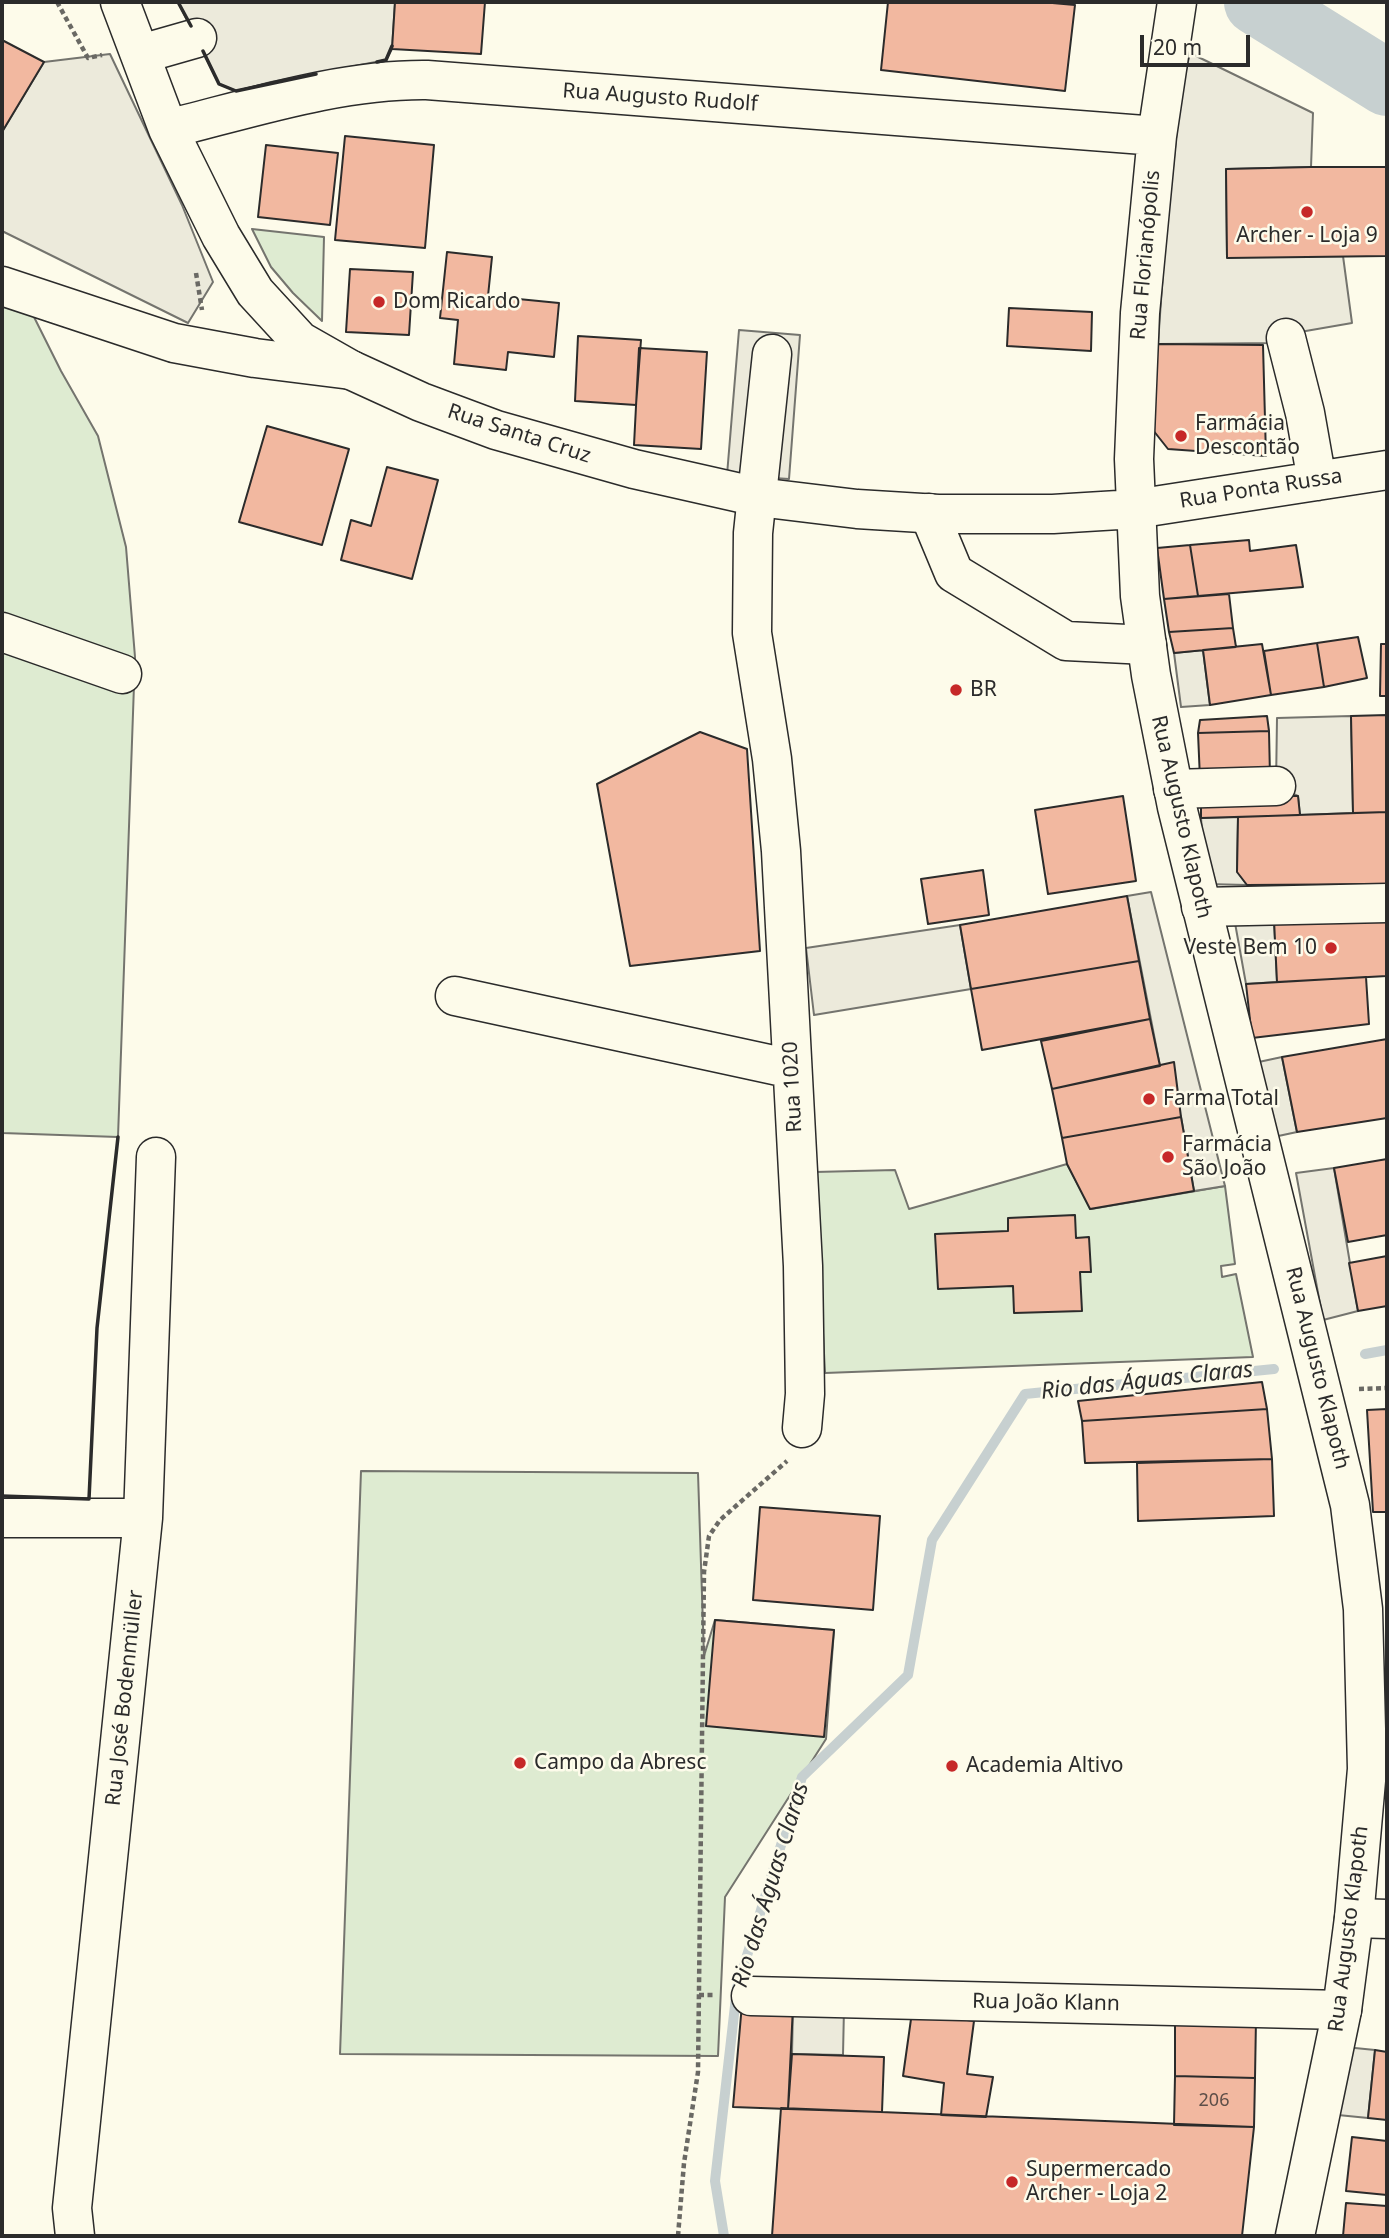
<!DOCTYPE html>
<meta charset="utf-8">
<style>
body{margin:0}
#map{position:relative;width:1389px;height:2238px;overflow:hidden;background:#fdfbea;font-family:"Noto Sans",sans-serif}
canvas{display:block}
.frame{position:absolute;inset:0;border:4px solid #2b2b2b;pointer-events:none}
.scale{position:absolute;left:1140px;top:35px;width:110px;height:32px;box-sizing:border-box;border:4px solid #2b2b2b;border-top:0;padding-left:9px;font-size:21px;line-height:24px;white-space:nowrap;color:#2b2b2b;-webkit-text-stroke:5px #fdfbea;paint-order:stroke}
</style>
<div id="map">
<canvas width="1389" height="2238"></canvas>
<div class="frame"></div>
<div class="scale">20 m</div>
</div>
<script>
const context = document.querySelector('canvas').getContext('2d');
context.lineJoin = 'round';
function fillPath(path, color) { context.fillStyle = color; context.fill(path, 'evenodd'); }
function stroke(path, color, width, dash) { context.strokeStyle = color; context.lineWidth = width; context.lineCap = dash ? 'butt' : 'round'; context.setLineDash(dash || []); context.stroke(path); }
function write(font, color, halo, rows, align = 'center') {
  context.font = font + ' "Noto Sans",sans-serif'; context.lineWidth = 5; context.setLineDash([]); context.textBaseline = 'middle'; context.strokeStyle = halo; context.fillStyle = color; for (const [text, x, y, turn = 0] of rows) {
    context.save(); context.translate(x, y); context.rotate((+turn || 0) * Math.PI / 180); context.textAlign = isNaN(turn) ? turn : align; if (halo) context.strokeText(text, 0, 0); context.fillText(text, 0, 0); context.restore();
  }
}
const green = new Path2D(`
 M252,229L324,237L322,321L293,293L271,267Z
 M2,300L30,309L61,371L98,436L126,547L135,657L118,1137L2,1133Z
 M1067,1164L1091,1209L1225,1186L1235,1264L1221,1266L1222,1277L1236,1274L1253,1357L825,1373L815,1172L895,1170L909,1209Z
 M361,1471L698,1473L704,1656L715,1620L834,1630L826,1739L725,1897L718,2056L340,2054Z`);
fillPath(green, '#deebd1');
stroke(green, '#74746e', 2);
const parking = new Path2D(`
 M178,2H395L392,49L386,60L271,82L236,91L219,84Z
 M1190,53L1313,113L1311,167L1226,169L1227,257L1343,256L1352,323L1300,332L1279,343L1158,344L1165,243L1181,92Z
 M110,54L182,205L213,282L188,323L2,231V132L44,62Z
 M739,330L800,335L789,479L727,475Z
 M1203,650L1210,705L1181,707L1174,653Z
 M1351,716L1353,813L1300,815L1298,796L1276,786L1277,718Z
 M1238,817L1237,871L1247,885L1206,884L1201,818Z
 M1151,892L1225,1186L1194,1191L1181,1117L1160,1066L1127,896Z
 M1274,920L1277,982L1246,984L1235,923Z
 M960,925L971,989L814,1015L806,948Z
 M1282,1057L1297,1132L1269,1138L1254,1063Z
 M1334,1168L1358,1311L1323,1320L1296,1173Z
 M793,2006L844,2008L843,2055L792,2054Z
 M1345,2047L1375,2050L1368,2118L1338,2115Z`);
fillPath(parking, '#eceadb');
stroke(parking, '#74746e', 2);
stroke(new Path2D(`
 M1365,1354L1387,1350
 M724,2236L715,2181L737,1988L802,1777L908,1675L932,1540L1025,1394L1274,1369`), '#c7d0d0', 10);
stroke(new Path2D(`
 M1257,2L1387,83`), '#c7d0d0', 66);
const building = new Path2D(`
 M395,2H485L481,54L392,49Z
 M888,2H1041L1075,5L1065,91L881,70Z
 M2,40L44,62L2,132Z
 M345,136L434,145L425,248L335,240Z
 M266,145L338,153L330,225L258,217Z
 M1311,167H1387V256L1227,258L1226,169Z
 M447,252L492,257L488,296L559,303L554,357L508,352L506,370L454,364L458,320L440,318Z
 M350,269L413,272L409,335L346,332Z
 M1009,308L1092,312L1091,351L1007,346Z
 M578,336L641,340L636,405L575,401Z
 M1158,344L1263,345L1266,456L1168,449L1149,425Z
 M639,348L707,352L701,449L634,445Z
 M267,426L349,449L322,545L239,522Z
 M387,467L438,480L412,579L341,560L351,520L371,526Z
 M1249,540L1250,551L1296,545L1303,587L1198,596L1190,545Z
 M1190,545L1198,596L1164,599L1157,548Z
 M1229,594L1233,628L1169,632L1164,599Z
 M1233,628L1236,647L1174,653L1169,632Z
 M1358,637L1367,678L1324,687L1317,643Z
 M1317,643L1324,687L1271,695L1264,651Z
 M1262,644L1271,695L1210,705L1203,650Z
 M1381,644H1387V696H1380Z
 M1387,715V812L1353,813L1351,716Z
 M1267,716L1269,731L1198,733L1200,720Z
 M1269,731L1270,777L1200,779L1198,733Z
 M700,732L747,749L760,951L630,966L597,784Z
 M1123,796L1136,881L1048,894L1035,810Z
 M1201,796H1298L1300,815L1201,818Z
 M1387,812V884L1247,885L1237,872L1238,817Z
 M983,870L989,915L928,924L921,879Z
 M1127,896L1139,961L971,989L960,925Z
 M1387,914V976L1277,982L1274,920Z
 M1139,961L1150,1019L982,1050L971,989Z
 M1366,977L1369,1024L1252,1038L1246,984Z
 M1150,1019L1160,1066L1052,1089L1041,1041Z
 M1387,1039V1118L1297,1132L1282,1057Z
 M1174,1062L1181,1117L1062,1138L1052,1089Z
 M1181,1117L1194,1191L1090,1209L1067,1164L1062,1138Z
 M1387,1159V1235L1348,1242L1334,1168Z
 M1075,1215L1076,1238L1089,1237L1091,1272H1080L1082,1311L1014,1313L1013,1286L938,1289L935,1234L1008,1231V1218Z
 M1387,1256V1306L1358,1311L1349,1263Z
 M1262,1382L1267,1409L1082,1421L1078,1401Z
 M1267,1409L1272,1459L1085,1463L1082,1421Z
 M1387,1409V1512H1373L1367,1410Z
 M1272,1459L1274,1516L1138,1521L1137,1463Z
 M760,1507L880,1516L873,1610L753,1600Z
 M715,1620L834,1630L824,1737L706,1726Z
 M742,2004L793,2006L788,2109L733,2107Z
 M912,2012L974,2021L967,2074L993,2077L986,2117L941,2115L944,2083L903,2076Z
 M1256,2019L1255,2078L1175,2076V2020Z
 M1375,2050L1387,2052V2120L1368,2118Z
 M792,2054L884,2057L882,2112L788,2109Z
 M1175,2076L1255,2078L1254,2127L1174,2125Z
 M781,2108L1254,2127L1242,2236H772Z
 M1352,2137L1387,2141V2195L1346,2191Z
 M1346,2203L1387,2206V2236H1343Z`);
fillPath(building, '#f2b8a0');
stroke(building, '#2b2b2b', 2);
const minor = new Path2D(`
 M141,54L197,38
 M2,286L174,343L255,358L351,370
 M1286,338L1305,413L1317,481
 M772,354L753,533L752,633L772,759L781,851L803,1266L805,1394L802,1428
 M1135,509L1387,470
 M929,513L954,573L1066,641L1147,645
 M2,632L122,674
 M1173,789L1276,786
 M1201,907L1387,903
 M455,996L792,1069
 M2,1518H143
 M1354,1918L1387,1919
 M751,1996L1342,2010
 M75,2236L72,2208L143,1518L156,1157`);
const major = new Path2D(`
 M120,2L168,129L221,236L255,292L300,341L351,370L421,402L496,430L634,469L758,497L857,509L938,514H1053L1135,509
 M1177,2L1157,136L1140,313L1134,459L1140,596L1151,675L1177,807L1350,1505L1363,1609L1367,1769L1354,1918L1342,2010L1295,2236
 M168,129C252,108 340,79 427,80L1157,136`);
stroke(minor, '#2b2b2b', 41);
stroke(major, '#2b2b2b', 41);
stroke(new Path2D(`
 M57,2L88,58L102,55
 M196,273L202,310
 M1359,1389L1387,1388
 M699,1995H715
 M678,2236L684,2163L698,2072L704,1572L709,1536L720,1520L787,1461`), '#6a6964', 4.5, [5, 3.5]);
stroke(minor, '#fdfbea', 38);
stroke(major, '#fdfbea', 38);
stroke(new Path2D(`
 M178,2L191,26
 M203,51L219,84L236,91L316,74
 M377,62L386,60L392,46
 M2,1496L89,1499L97,1328L118,1137`), '#2b2b2b', 3.5);
for (const [x, y, r, color] of [
 [1307,212,7,"#c62828"],
 [379,302,7,"#c62828"],
 [1181,436,7,"#c62828"],
 [956,690,7,"#c62828"],
 [1331,948,7,"#c62828"],
 [1149,1099,7,"#c62828"],
 [1168,1157,7,"#c62828"],
 [520,1763,7,"#c62828"],
 [952,1766,7,"#c62828"],
 [1012,2182,7,"#c62828"]
]) { const dot = new Path2D(); dot.arc(x, y, r, 0, 2 * Math.PI); context.fillStyle = color; context.fill(dot); stroke(dot, '#fdfbea', 2.5); }
write('18px', '#5d4e48', null, [
 ["206",1214,2101]
]);
write('21px', '#2b2b2b', '#fdfbea', [
 ["Rua Augusto Rudolf",660,98,4],
 ["Rua Florianópolis",1146,255,-85],
 ["Rua Santa Cruz",519,434,18],
 ["Rua Ponta Russa",1261,489,-9],
 ["Rua Augusto Klapoth",1181,817,77],
 ["Rua 1020",793,1087,-93],
 ["Rua Augusto Klapoth",1317,1368,76],
 ["Rua José Bodenmüller",125,1698,-84],
 ["Rua Augusto Klapoth",1349,1929,-83],
 ["Rua João Klann",1046,2003,1]
]);
write('21px', '#2b2b2b', '#fdfbea', [
 ["Archer - Loja 9",1307,236,"center"],
 ["Dom Ricardo",393,302],
 ["Farmácia",1195,424],
 ["Descontão",1195,448],
 ["BR",970,690],
 ["Veste Bem 10",1317,948,"right"],
 ["Farma Total",1163,1099],
 ["Farmácia",1182,1145],
 ["São João",1182,1169],
 ["Campo da Abresc",534,1763],
 ["Academia Altivo",966,1766],
 ["Supermercado",1026,2170],
 ["Archer - Loja 2",1026,2194]
], 'left');
write('italic 23px', '#2b2b2b', '#fdfbea', [
 ["Rio das Águas Claras",1147,1381,-6],
 ["Rio das Águas Claras",771,1885,-73]
]);
</script>
